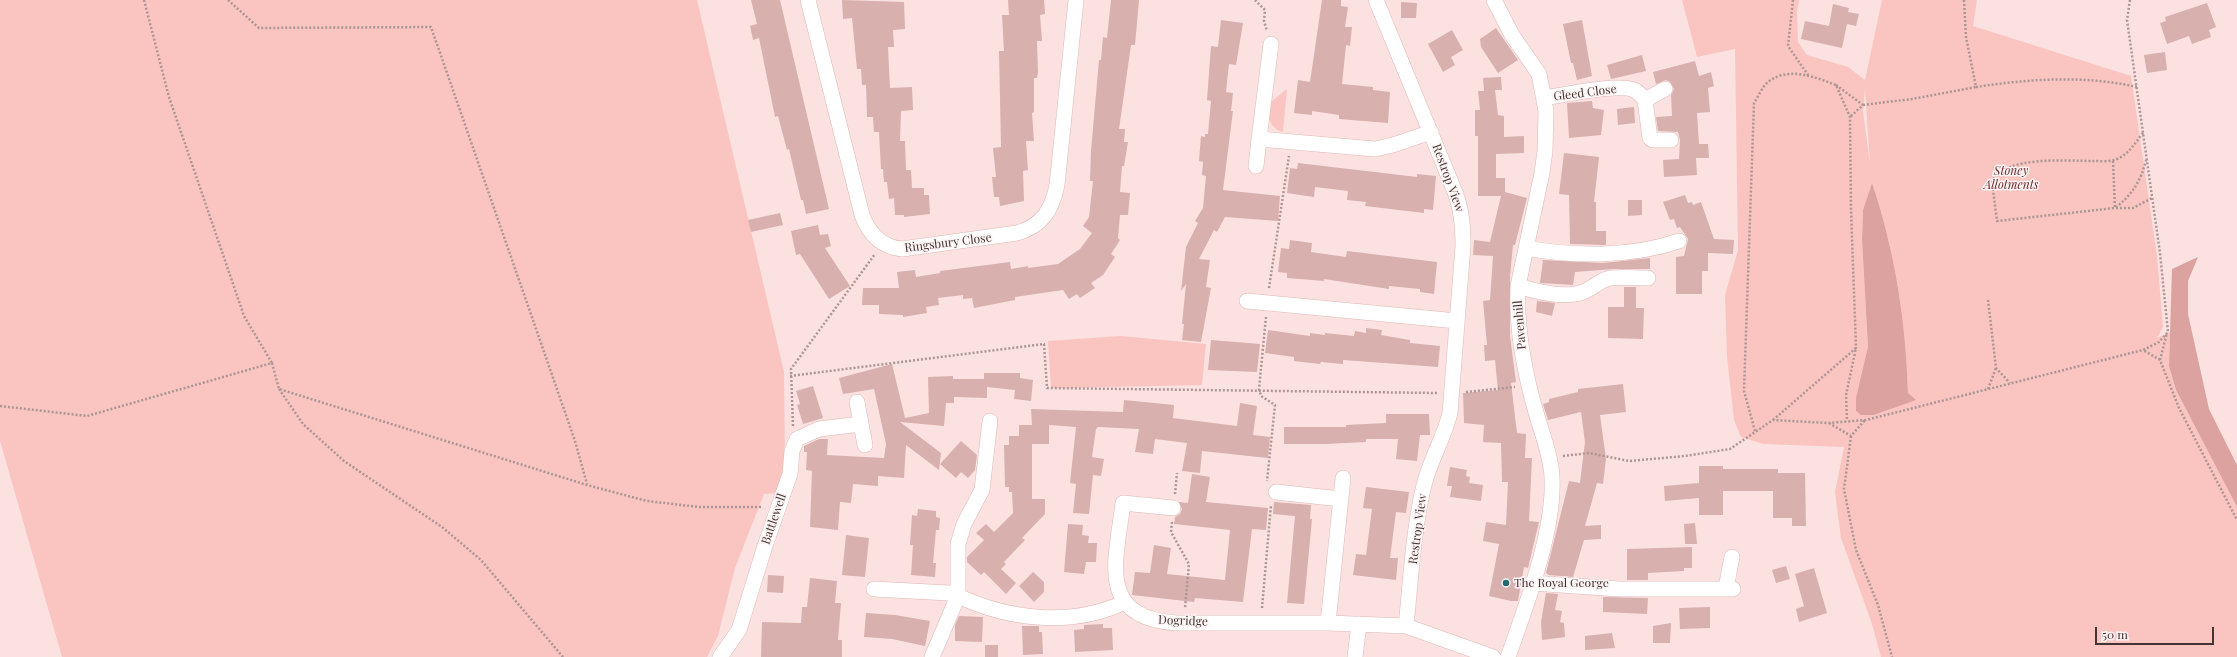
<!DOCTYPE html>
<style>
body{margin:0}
#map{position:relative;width:2237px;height:657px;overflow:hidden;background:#fbe2e0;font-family:"Playfair Display",serif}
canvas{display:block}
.scale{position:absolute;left:2095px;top:627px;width:119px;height:18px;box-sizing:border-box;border:2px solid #443433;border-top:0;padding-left:5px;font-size:12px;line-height:14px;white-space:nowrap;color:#443433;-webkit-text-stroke:3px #fcf3f3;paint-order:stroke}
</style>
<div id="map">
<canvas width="2237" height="657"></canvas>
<div class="scale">50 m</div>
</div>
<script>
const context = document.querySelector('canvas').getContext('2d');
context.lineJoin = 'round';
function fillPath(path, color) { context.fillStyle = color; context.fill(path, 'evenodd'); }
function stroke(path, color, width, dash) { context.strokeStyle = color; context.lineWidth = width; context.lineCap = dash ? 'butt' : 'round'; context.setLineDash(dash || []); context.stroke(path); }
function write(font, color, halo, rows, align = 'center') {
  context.font = font + ' "Playfair Display",serif'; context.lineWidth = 3; context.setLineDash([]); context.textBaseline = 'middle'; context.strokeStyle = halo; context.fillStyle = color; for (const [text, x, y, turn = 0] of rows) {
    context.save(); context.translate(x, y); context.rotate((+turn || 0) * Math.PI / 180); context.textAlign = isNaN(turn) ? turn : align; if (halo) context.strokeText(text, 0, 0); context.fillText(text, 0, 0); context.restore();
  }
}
fillPath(new Path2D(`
 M0,0H697L784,372L785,467L777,493L764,494L735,568L718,636L707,657H62L0,441Z
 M1682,0H1799L1797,12L1798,42L1807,55L1848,67L1865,80L1882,0H1977L1973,26L2131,76L2157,256L2163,327L2157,338L2170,332L2169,366L2176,390L2237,507V657H1881L1872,624L1841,538L1835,492L1844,447L1763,444L1741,437L1734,420L1727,356L1725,295L1738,250L1735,49L1697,57ZM1865,88L1870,164L1863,112ZM1872,184C1895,251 1906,322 1908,393L1891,409L1874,415L1865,362L1868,347L1862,240L1863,210Z
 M1287,89L1283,132C1270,128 1268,118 1267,105Z
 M1121,336L1206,344L1202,385L1051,388L1048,341Z`), '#fac4c1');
fillPath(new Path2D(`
 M1872,183C1895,251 1906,322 1908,393L1916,400L1874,415H1861L1856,411V398L1868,347L1862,240L1863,210Z
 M2198,257L2188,281V314L2209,409L2237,465V507L2176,390L2169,366L2172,269Z`), '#dba29f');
fillPath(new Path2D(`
 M751,0H780L829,209L806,214L803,200H801L789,149L787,150L778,116L775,117L759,38L753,40L750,26L757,24Z
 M842,0L904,2L905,29L893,30L894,47H888L890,88L912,87L913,110L901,111L900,141H905L906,170H911L912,188H924V195H929L930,214L904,217V215H895L894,198L889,199L887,182H884L883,169H881L879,132H874L873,117H867L866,85H862L861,69H857L852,18L843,19Z
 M1008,0H1044L1045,14L1040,15L1042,41H1037L1038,72L1037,78H1034V112L1032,113L1034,141H1026L1028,170L1023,171L1024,201L1000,206L999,197H994L992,177H996L993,148L1001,147L999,51H1004L1002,15H1009Z
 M1111,0H1139L1135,45H1131L1119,129H1125L1124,142H1128L1124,166H1122L1120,192L1130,193L1128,215H1120L1118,238L1120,240L1111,254L1115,257L1103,275L1091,283L1095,288L1080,298L1077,294L1069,299L1063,290L1015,297V300L974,308L972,298L963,299V295L938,298L939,305L926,307L927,313L903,317V315L879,314V305H862L863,288H899L897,272L915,270L916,277L940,273V271L1010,262L1011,269L1028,266V268L1058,264L1080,249L1092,233L1083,226L1089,217L1093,181H1090L1091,151L1099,60H1101L1103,37L1107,38Z
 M1322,0H1341V6L1348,7L1345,27H1352L1350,46L1346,45L1342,84L1373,87V90L1390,92L1388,123L1339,119V115L1312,111V115L1294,113L1298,80L1310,82Z
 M1401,2L1417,3L1416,18H1401Z
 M2207,3L2216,27L2209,30L2211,37L2192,44L2189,36L2167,44L2160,23L2166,21L2165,17Z
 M1833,4L1849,8L1848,12L1859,14L1856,26L1847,24L1842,48L1801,39L1805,21L1829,26Z
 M1221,20L1243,23L1236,65L1229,64L1226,92L1233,93L1231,111H1233L1223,190L1280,196L1278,221L1225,217L1217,232L1214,230L1199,259L1210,260L1206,287L1211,288L1201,342L1182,340L1184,324H1182L1186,284L1181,291L1186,247L1198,223L1195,221L1203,208L1206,176L1202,175L1203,162L1199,161L1201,136L1205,137V134H1208L1211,101L1207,100L1211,46L1218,47Z
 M1582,20L1592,76L1577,80L1573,63H1571L1563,24Z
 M1496,28L1518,60L1498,73L1481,47L1480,39Z
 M1452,30L1463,50L1451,57L1455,65L1443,72L1428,44Z
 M2165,52L2167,70L2147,73L2144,55Z
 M1642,55L1646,71L1611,79L1607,65Z
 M1695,61L1699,76L1711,72L1714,86L1708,88L1710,112L1697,113L1699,144H1708L1709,158H1696L1697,175L1664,177L1663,160L1679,159L1680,140L1678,132L1658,131L1656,117L1672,116L1671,95L1674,89L1670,82L1666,80L1656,84L1653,72Z
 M1501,77L1502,90H1495L1498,115L1504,116V137L1524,136V153L1496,154V178H1505V192L1527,198L1515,245H1513L1510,276V336L1516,382L1511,383L1517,433L1526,434L1525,458H1532L1529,521L1539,522L1528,568L1524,567L1518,601H1511L1489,596L1499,544L1483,541L1486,522L1506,525L1508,482H1502L1501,443L1483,442L1484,425L1464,423L1463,393L1498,390L1495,360L1485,361L1484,345H1487L1483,301L1490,300L1493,256L1473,255L1474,240L1490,242L1501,196H1478V136H1475V110H1480L1478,91H1484L1483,78Z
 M1592,101L1593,108L1604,110L1601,135L1569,138L1567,103Z
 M1634,107L1635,123L1618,125L1617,109Z
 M1564,153L1599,157L1594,202H1596V231H1606V245L1570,244L1569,195L1559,194Z
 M1298,163L1417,177V174L1436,176L1433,210L1424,209V213L1365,206L1366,202L1347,200L1348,191L1315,187L1314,197L1287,193L1290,168L1297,169Z
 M1685,195L1688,203L1692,202L1693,205L1701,202L1714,239L1734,240L1733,254L1708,253V271H1702V294H1676V257L1684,256L1688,239L1680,227L1677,228L1674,219L1670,220L1663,202Z
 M1628,200H1642V215L1628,216Z
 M780,213L783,225L751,232L748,220Z
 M818,225L820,235L828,234L831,246L825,248L850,286L829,299L800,254L796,255L791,231Z
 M1290,240L1312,243L1311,252L1346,257L1347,251L1437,262L1434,294L1420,292V289L1389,286V289L1324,279V281L1287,278V273L1278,272L1281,248L1289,249Z
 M1650,258V269H1614L1575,272L1573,285L1540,283L1543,260L1603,263Z
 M1624,287H1636V308H1644L1643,339L1608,338V307H1624Z
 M1537,301L1555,303L1552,316L1536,312Z
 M1366,328L1382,330L1381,335L1410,340V343L1440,346L1438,367L1343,360V364L1321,362L1320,364L1294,361V357L1265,353L1268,330L1310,336V333L1325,335V333L1354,336L1355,331L1366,333Z
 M1211,340L1260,344L1257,372L1208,370Z
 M892,364L905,418L929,413L928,377L953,376V379H984V373H1020V378L1033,380L1031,401L1014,399L1015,390L987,387V398L954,397V403H946L944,426L900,422L941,453L939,470L906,445L904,478L878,476V486L853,484L851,503L840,502L838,530L810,527L812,471L806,470L807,452H804V446L819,439H828L827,455L884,458L886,444L874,389L843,394L839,378Z
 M1623,384L1626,412L1600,415L1606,459L1603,484L1597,483L1585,526L1601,525V539L1584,540L1573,577L1549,575L1546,573L1569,481L1580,483L1585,442L1581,412L1548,420L1543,404L1549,402V399L1578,392V389Z
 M813,386L823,418L803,424L797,405L800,404L796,391Z
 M1124,400L1174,405L1173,418L1237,426L1240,403L1257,406L1253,435L1270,437L1268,458L1202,451L1200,473L1182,471L1187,443L1155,439L1153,454L1135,452L1139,429L1098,427L1096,429L1092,457L1104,459L1101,476L1093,475L1089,514L1073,513L1076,484L1070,483L1076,427L1049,425V444H1032V499H1045V514L1022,538L1025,540L1004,562L1006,564L1001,569L1016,583L1006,594L984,572L981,575L967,562V557L984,540L976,533L986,524L994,532L1013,513L1012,492H1009V487H1005L1004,445H1009V436H1019V425H1032L1031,409L1123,412Z
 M1386,414H1429L1430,435H1420L1417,461L1396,459L1398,439H1366V442L1325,444H1284V427H1346V425L1386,423Z
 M961,441L977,455L975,470L968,478L961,472L956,478L940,464Z
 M1699,466H1723V469H1778V473H1805L1806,526H1792V518H1773V491H1723V515H1699V498L1665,501L1664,486L1699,483Z
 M1450,467L1467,470L1466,476L1470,477L1469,483L1483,485L1481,501L1450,497L1452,486H1447Z
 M1192,474L1210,477L1206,502L1268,508L1266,530L1252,529L1243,602L1195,598L1194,602L1132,595L1135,572L1150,573L1154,545L1171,548L1167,574L1225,580L1230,530L1174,524L1175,517L1180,514L1182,509L1179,502L1188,503Z
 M1366,487L1409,492L1406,513L1396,512L1390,558H1398L1396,580L1353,575L1356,554L1366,555L1372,509L1363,508Z
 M1274,502L1311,505L1310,519H1312L1304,604L1287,603L1295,516L1273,514Z
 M918,509L936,511V517L940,518L939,530H936L933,563H936L935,577L911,575L913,545H910L912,515L917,516Z
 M1695,523L1697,544H1685L1684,524Z
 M1068,524L1083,525L1082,535L1089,536L1088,543H1097L1096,562H1086L1084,574L1064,572Z
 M846,535L869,538L865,577L842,575Z
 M1692,547V568H1684V571L1648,573V580H1627V549Z
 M1786,566L1790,579L1776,583L1772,570Z
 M1814,568L1827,613L1799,622L1796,609L1804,606L1795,574Z
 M1033,572L1044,582V592L1034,602L1019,586Z
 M768,575L784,576L783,593L767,592Z
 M810,578L837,581L835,603H841L838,640H842V657H761L762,622L801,623L802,607H807Z
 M1546,593L1558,594L1555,610L1562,611L1560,622L1564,623L1565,637L1542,640L1541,622Z
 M1603,597L1648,598L1647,614L1603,612Z
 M1710,607V628L1680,629L1679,608Z
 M866,613L895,615L930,621L925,646L892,639L864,637Z
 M959,616L983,617L982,642L955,641V625Z
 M1671,623L1670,643H1653V626Z
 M1103,624V628H1112L1113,650L1075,652L1074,630L1084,629V625Z
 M1022,626H1039V632H1042L1043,654L1023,655Z
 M1612,633L1615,648L1585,650V636Z
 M985,645H998V657H985Z`), '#d8b0ae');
const minor = new Path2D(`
 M808,0L862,215C869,234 882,247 902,249L1017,233C1042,226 1052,210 1057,185L1076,0
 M1376,0L1455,192C1462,210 1463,227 1463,246L1450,413C1444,438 1430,460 1424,485C1413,531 1411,579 1406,626L1493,657
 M1494,0L1512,35L1539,74L1546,111L1545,151L1542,173L1518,286C1516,328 1524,370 1535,409C1541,431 1551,455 1552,477C1555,530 1526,606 1508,657
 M1271,44L1259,139L1375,149L1393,145L1431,132
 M1544,98C1563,95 1619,83 1634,90C1638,92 1642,96 1645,100L1650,138L1653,140H1671
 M1645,100L1665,89
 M1256,166L1259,139
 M1526,248C1575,257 1632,257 1679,241
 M1518,286C1537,292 1564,299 1583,292C1593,288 1600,280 1610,278C1622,277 1636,278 1648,278
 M1247,301L1457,321
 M857,402L865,445
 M990,421L982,490L964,524L958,544V596C1010,620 1072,627 1125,602
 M1276,492L1341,499
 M1173,508L1123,503C1116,561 1096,618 1177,623H1328L1406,626
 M1532,583L1619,589H1733
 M1726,588L1732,557
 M874,589L949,593L958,596L932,657
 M1328,623L1343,478
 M720,657L739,630L765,546L790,474L792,451L797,439L819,429L861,424
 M1355,657L1359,624`);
stroke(minor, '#deb6b3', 16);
stroke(new Path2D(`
 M144,0L169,97L244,316L272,363
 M228,0L259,28L431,27L575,441L587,484
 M1255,0L1265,10L1264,21L1267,31
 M1793,0L1788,46L1808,75
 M1964,0L1966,37L1976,87C2028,79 2085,75 2137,87
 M2130,0L2127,20L2160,253L2168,332L2159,342L2143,350L2160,360L2179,408L2237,520
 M1836,85L1863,105L1850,117
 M1863,105L1912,99L1976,87
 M2143,133C2135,143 2129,154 2117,159C2110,162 2100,161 2093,161C2067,161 2004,155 1992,182L1997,221L2115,208C2132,195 2141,181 2146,160
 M2113,161L2115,208H2133L2152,198
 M1269,288L1289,156
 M1988,300L1996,368L2010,383
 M1266,317L1259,389L1261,396L1275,405L1267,481
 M2160,360L2167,333
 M790,376L1044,344L1047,388L1437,393
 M279,389L303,424L344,461L442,527L481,560L563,657
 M1988,389L1996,368
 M1466,392L1515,387
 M0,406L87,416L272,363L279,389L587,485L647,501L699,507H763
 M1773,420L1856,348L1846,395L1847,421
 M1829,423L1851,436L1865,420
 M793,426L791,369L875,254
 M1755,431L1744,391L1754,103C1758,97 1762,87 1768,82C1789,66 1814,77 1836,85L1850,117L1851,209L1856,348
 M1851,436L1844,489L1856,550L1878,605L1892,657
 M1563,456L1589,453L1629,461L1685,456L1730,449L1773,420L1828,423L1866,420L2143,350
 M1175,494L1177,473
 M1172,522L1171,532L1189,564L1185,608
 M1262,608L1271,505`), '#ab9695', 2.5, [2, 2]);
stroke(minor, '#fff', 15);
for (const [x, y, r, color] of [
 [1506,583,4,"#206c72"]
]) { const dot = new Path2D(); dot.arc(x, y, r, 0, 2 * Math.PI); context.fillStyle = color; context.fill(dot); stroke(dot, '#fcf3f3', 1.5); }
write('12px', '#443433', '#fcf3f3', [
 ["Gleed Close",1585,93,-7],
 ["Restrop View",1448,178,70],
 ["Ringsbury Close",948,243,-7],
 ["Pavenhill",1520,325,-95],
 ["Battlewell",774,519,-71],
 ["Restrop View",1418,529,-82],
 ["Dogridge",1183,621,2]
]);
write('italic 12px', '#6b2828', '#fcf3f3', [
 ["Stoney",2011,171],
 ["Allotments",2011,185]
]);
write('12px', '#443433', '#fcf3f3', [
 ["The Royal George",1514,583]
], 'left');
</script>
